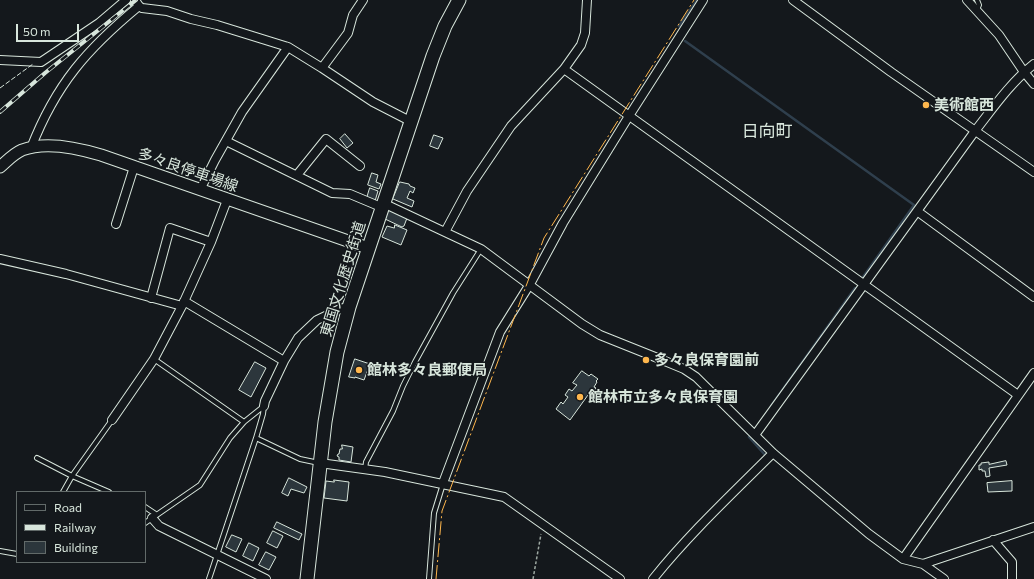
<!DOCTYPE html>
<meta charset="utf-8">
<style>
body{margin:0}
#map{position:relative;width:1034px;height:579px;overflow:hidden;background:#14181c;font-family:Commissioner,sans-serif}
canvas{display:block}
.legend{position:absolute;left:16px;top:491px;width:130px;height:72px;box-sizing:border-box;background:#14181c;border:1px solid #626a69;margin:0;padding:5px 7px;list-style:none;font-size:12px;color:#d8e6dc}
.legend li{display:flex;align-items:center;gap:8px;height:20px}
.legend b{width:20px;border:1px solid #626a69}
.scale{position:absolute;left:16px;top:24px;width:63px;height:18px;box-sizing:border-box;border:2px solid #d8e6dc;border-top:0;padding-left:5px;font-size:12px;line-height:14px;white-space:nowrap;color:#d8e6dc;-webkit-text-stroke:3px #14181c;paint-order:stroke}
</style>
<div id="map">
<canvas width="1034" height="579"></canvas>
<ul class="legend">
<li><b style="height:5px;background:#14181c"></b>Road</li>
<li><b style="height:5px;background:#d8e6dc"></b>Railway</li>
<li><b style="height:11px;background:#2c363c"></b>Building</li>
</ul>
<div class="scale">50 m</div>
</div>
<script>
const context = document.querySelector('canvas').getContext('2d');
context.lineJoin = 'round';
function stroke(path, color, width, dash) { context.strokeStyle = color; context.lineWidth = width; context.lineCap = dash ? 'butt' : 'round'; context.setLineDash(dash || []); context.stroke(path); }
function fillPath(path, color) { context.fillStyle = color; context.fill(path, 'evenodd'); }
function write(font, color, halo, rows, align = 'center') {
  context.font = font + ' Commissioner,"Noto Sans JP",sans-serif'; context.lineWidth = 3; context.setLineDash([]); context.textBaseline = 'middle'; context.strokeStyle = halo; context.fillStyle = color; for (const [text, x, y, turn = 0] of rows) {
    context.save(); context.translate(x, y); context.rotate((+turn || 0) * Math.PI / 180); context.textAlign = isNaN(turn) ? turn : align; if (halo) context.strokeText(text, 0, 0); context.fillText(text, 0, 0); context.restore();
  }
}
stroke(new Path2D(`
 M679,26L697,0
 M685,41L914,205L863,277
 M771,406L855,288
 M749,437L765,455`), '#2f3f4d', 2.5);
const building = new Path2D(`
 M345,134L353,143L347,148L340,139Z
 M434,135L443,138L438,149L430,146Z
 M372,173L378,175L376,182L381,184L379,189L368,185Z
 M400,182L409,184L410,186L415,188L413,193L410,191L407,198L414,201L412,207L393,199Z
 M370,188L378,191L375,201L367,198Z
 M389,209L407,218L404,226L402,227L385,219Z
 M395,225L407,230L401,245L382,237L387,226L394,228Z
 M355,359L370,364L364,380L355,377V378L349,377Z
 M255,362L266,368L251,397L239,390Z
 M582,371L589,376L591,374L598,379L596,381L597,382L594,387L596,388L590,396L588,395L570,420L556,409L561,402L563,404L568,397L565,395L569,389L572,391L577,385L573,383Z
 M342,445L353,447L351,462L339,460V457L337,456L338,454H339L340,449H342Z
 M1006,461L1007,465L989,468L990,476L986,477L985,471H982V469L979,470V465H981V463L989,462V464Z
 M289,478L307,487L304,493L291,489L288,496L282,493Z
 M334,480L349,482L347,501L324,498L326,481L334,482Z
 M1012,481V491L988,492L987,483Z
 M277,522L302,534L299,540L274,528Z
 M273,531L283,536L277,548L267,543Z
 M232,535L242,539L236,552L226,547Z
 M249,543L259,548L253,561L243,556Z
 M266,552L276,557L269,570L259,565Z`);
fillPath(building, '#2c363c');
stroke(building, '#d8e6dc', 1);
const service = new Path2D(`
 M977,10L979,5L977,0
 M154,359L244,422
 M256,438L300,459L319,463
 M37,458L72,476L109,492
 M365,469L366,462L393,411L403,386L415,362L453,293L481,249
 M63,492L72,476L112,420
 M145,507L157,515
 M145,523L200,485L230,438L244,422L264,406
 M0,551L17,554
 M209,579L256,438L263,414L264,406
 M429,579L434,513L443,484`);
const minor = new Path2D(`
 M135,0L139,6L142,8L167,11L191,19L217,25L288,47L322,68L373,102L410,121
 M793,0L891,72L1034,172
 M967,0L999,35L1024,72L1034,84
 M0,60L41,62L99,23L126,0
 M322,68L348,33L353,15L363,0
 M564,69L1018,395
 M226,141L332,193L350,194L381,207
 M31,148C56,84 87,49 139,6
 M297,175L326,139L360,166
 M200,190L215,160L242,112L288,47
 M383,203L481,249L582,324L600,335L660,359L684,369L696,377L773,453L869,534L903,559L923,564L1034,527
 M917,211L1034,297
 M116,224L134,167
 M445,232L467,191L511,126L564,69L581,45L585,33L587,0
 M0,259L66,274L182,306
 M151,298L170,228L211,242
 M184,301L284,361
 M264,406L265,401L284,361L298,338L317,320L340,309L349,307
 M112,420L154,359L182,306L211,242L227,200
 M755,435L975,131C993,108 1011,82 1034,64
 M320,463L385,472L504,497L620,579
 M443,483L500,332L530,284L563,223L629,116L703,0
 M152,518L159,526L266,579
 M993,540L1012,562V579
 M903,559L1034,373
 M923,564L944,579
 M653,579C689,534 732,494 773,453`);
const secondary = new Path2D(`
 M0,167C7,161 13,154 22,150C45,141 78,148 101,155L368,248`);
const trunk = new Path2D(`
 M307,579L325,422L337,352L349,307L433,56L445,26L459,0`);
stroke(service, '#d8e6dc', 6);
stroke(minor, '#d8e6dc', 10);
stroke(secondary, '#d8e6dc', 13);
stroke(trunk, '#d8e6dc', 15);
stroke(new Path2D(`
 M533,579L541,534`), '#9da8a2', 1.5, [3, 2]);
stroke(service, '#14181c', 4);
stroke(minor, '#14181c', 8);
stroke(secondary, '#14181c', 11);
stroke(trunk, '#14181c', 13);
const rail = new Path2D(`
 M0,112L45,73L136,0`);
stroke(rail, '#d8e6dc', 4);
stroke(rail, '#14181c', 2.5, [8]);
stroke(new Path2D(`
 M0,88L33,64`), '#d8e6dc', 1, [5, 2]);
stroke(new Path2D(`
 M436,579L442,511L544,238L694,0`), '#ffb74d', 1, [14, 3, 2, 3]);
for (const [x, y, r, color] of [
 [926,105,4,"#ffb74d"],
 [646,360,4,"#ffb74d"],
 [359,370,4,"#ffb74d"],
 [580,397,4,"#ffb74d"]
]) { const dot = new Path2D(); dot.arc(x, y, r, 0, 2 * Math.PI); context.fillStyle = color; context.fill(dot); stroke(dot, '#14181c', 1.5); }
write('bold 15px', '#d8e6dc', '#14181c', [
 ["美術館西",934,105],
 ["多々良保育園前",654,360],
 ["館林多々良郵便局",367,370],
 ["館林市立多々良保育園",588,397]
], 'left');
write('15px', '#d8e6dc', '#14181c', [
 ["多々良停車場線",188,170,19],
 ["東国文化歴史街道",343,279,-73]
]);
write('17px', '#d8e6dc', '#14181c', [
 ["日向町",767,131]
]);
</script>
